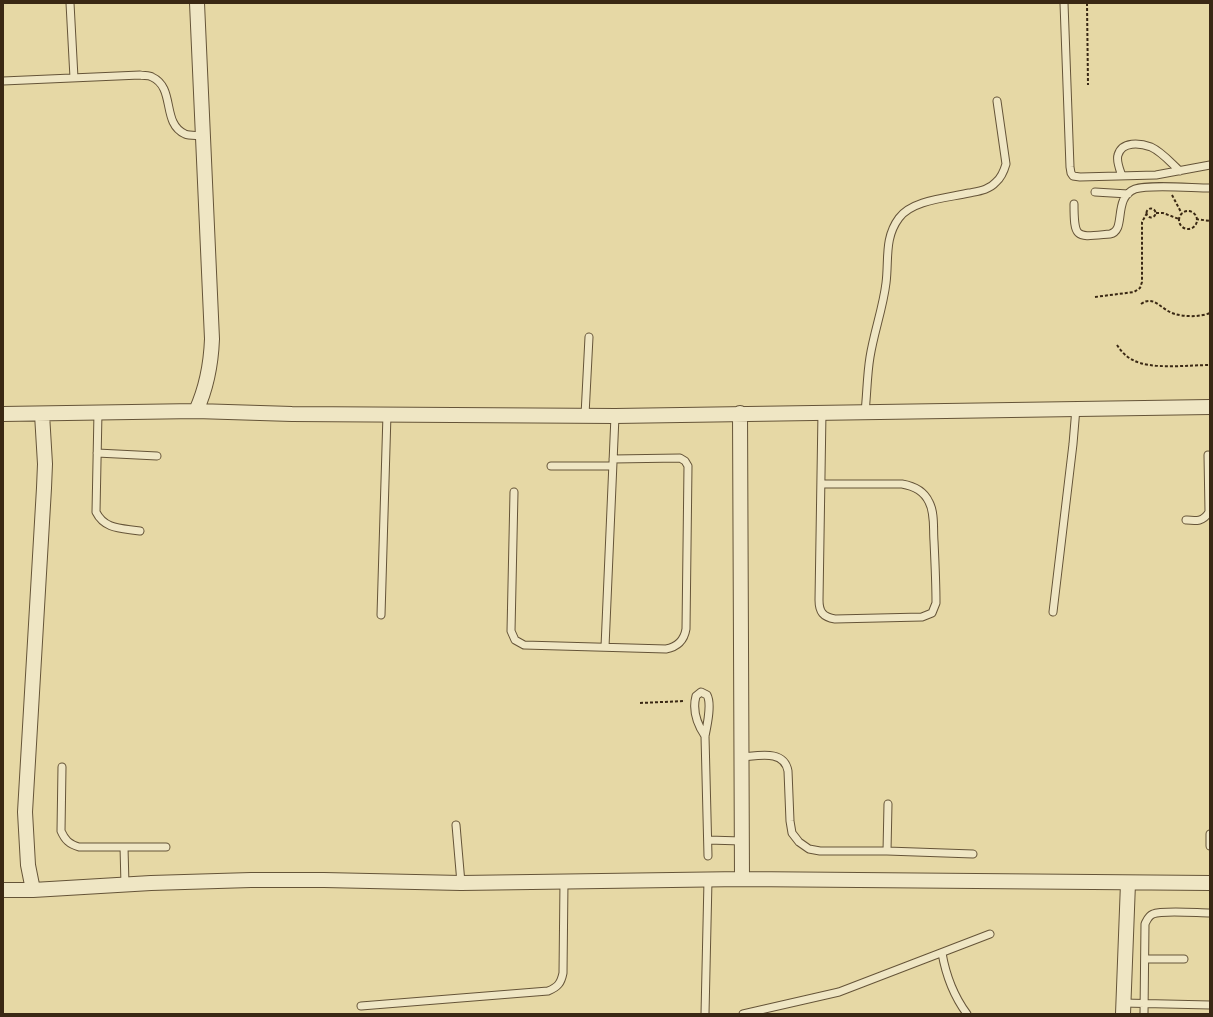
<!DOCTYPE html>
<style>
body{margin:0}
#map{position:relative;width:1213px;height:1017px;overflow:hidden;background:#e6d8a5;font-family:"IM FELL Double Pica",serif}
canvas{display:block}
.frame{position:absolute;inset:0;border:4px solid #3a2814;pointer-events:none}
</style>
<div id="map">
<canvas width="1213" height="1017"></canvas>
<div class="frame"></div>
</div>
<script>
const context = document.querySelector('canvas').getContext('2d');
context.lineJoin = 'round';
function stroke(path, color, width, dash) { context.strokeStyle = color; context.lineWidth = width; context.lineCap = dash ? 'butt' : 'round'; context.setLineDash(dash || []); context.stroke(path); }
const lane = new Path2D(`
 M70,3L74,78
 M1064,3L1070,167L1071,173L1073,176L1080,177L1156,175L1210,165
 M3,81L140,75C144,76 149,75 152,77C176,88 161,123 185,134C190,136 198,135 203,136
 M1122,176C1120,170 1116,161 1118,155C1122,141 1140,143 1151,147C1162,152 1171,163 1180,171
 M1095,192L1128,194
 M1074,204C1074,240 1076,237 1110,234C1127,231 1112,198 1135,189C1149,184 1193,188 1210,188
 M98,412L96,512C105,530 122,528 140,531
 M865,412C867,394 867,375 870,357C874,332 883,308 886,283C889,260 884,238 899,218C912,200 947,198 969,193C979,191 989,190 996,182C1002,177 1004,171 1006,164L997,101
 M585,415L589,337
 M97,453L157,456
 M551,466H612
 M821,484H902C914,486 924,491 929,502C935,513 933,529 934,541C935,562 936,583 936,603L932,613L922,617L835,619C823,617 819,612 819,600L822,412
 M514,492L511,631L515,640L524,645L666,649C677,647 684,641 686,629L688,466L685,461L680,458L613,459
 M1186,520C1196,521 1203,522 1209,512L1208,455
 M1053,612L1073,444L1076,408
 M381,615L387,414
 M605,647L615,416
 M705,736C697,724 692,711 696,696L701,692L707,695C712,704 707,726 705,736L708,856
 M741,757C758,756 784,749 788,771L790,821L792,833L799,842L809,849L820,851H887L973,854
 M62,767L61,831C65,840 69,844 79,847H166
 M456,825L461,883
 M708,840L742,841
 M1210,846V834
 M124,847L125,885
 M887,851L888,804
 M942,953C946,976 953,995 967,1014
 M1145,959H1184
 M1123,1003L1210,1005
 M361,1006L548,991C558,987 561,983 563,973L564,882
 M705,1014L708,880
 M743,1014L839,992L990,934
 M1144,1014L1145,924C1147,920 1148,916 1153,914C1162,910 1198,913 1210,913`);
const street = new Path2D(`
 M196,411C207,387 211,365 212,339L197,3
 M740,413L742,879
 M3,414L196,411L292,414L615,416L1210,407
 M3,890H33L151,883L251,880H324L461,883L742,879L1210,883
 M33,890L28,865L25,812L44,488L45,464L42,414
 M1123,1014L1128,883`);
stroke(lane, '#655438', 9);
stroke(street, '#655438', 16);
stroke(new Path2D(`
 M1087,3L1088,85
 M1172,195L1182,214
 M1146.5 213a4.5 4.5 0 1 1 9 0a4.5 4.5 0 1 1-9 0Z
 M1179 220a9 9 0 1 1 18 0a9 9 0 1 1-18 0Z
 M1156,213H1163L1179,219
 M1196,219L1210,221
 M1095,297L1134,292L1140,288L1142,282V222L1147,213
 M1141,304C1154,294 1162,311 1175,314C1185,317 1200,317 1210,313
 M1117,345C1121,351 1126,357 1133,360C1150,370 1190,365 1210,365
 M640,703L685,701`), '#3a2814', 2, [3, 2]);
stroke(lane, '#efe6c4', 7);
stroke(street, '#efe6c4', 14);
</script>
